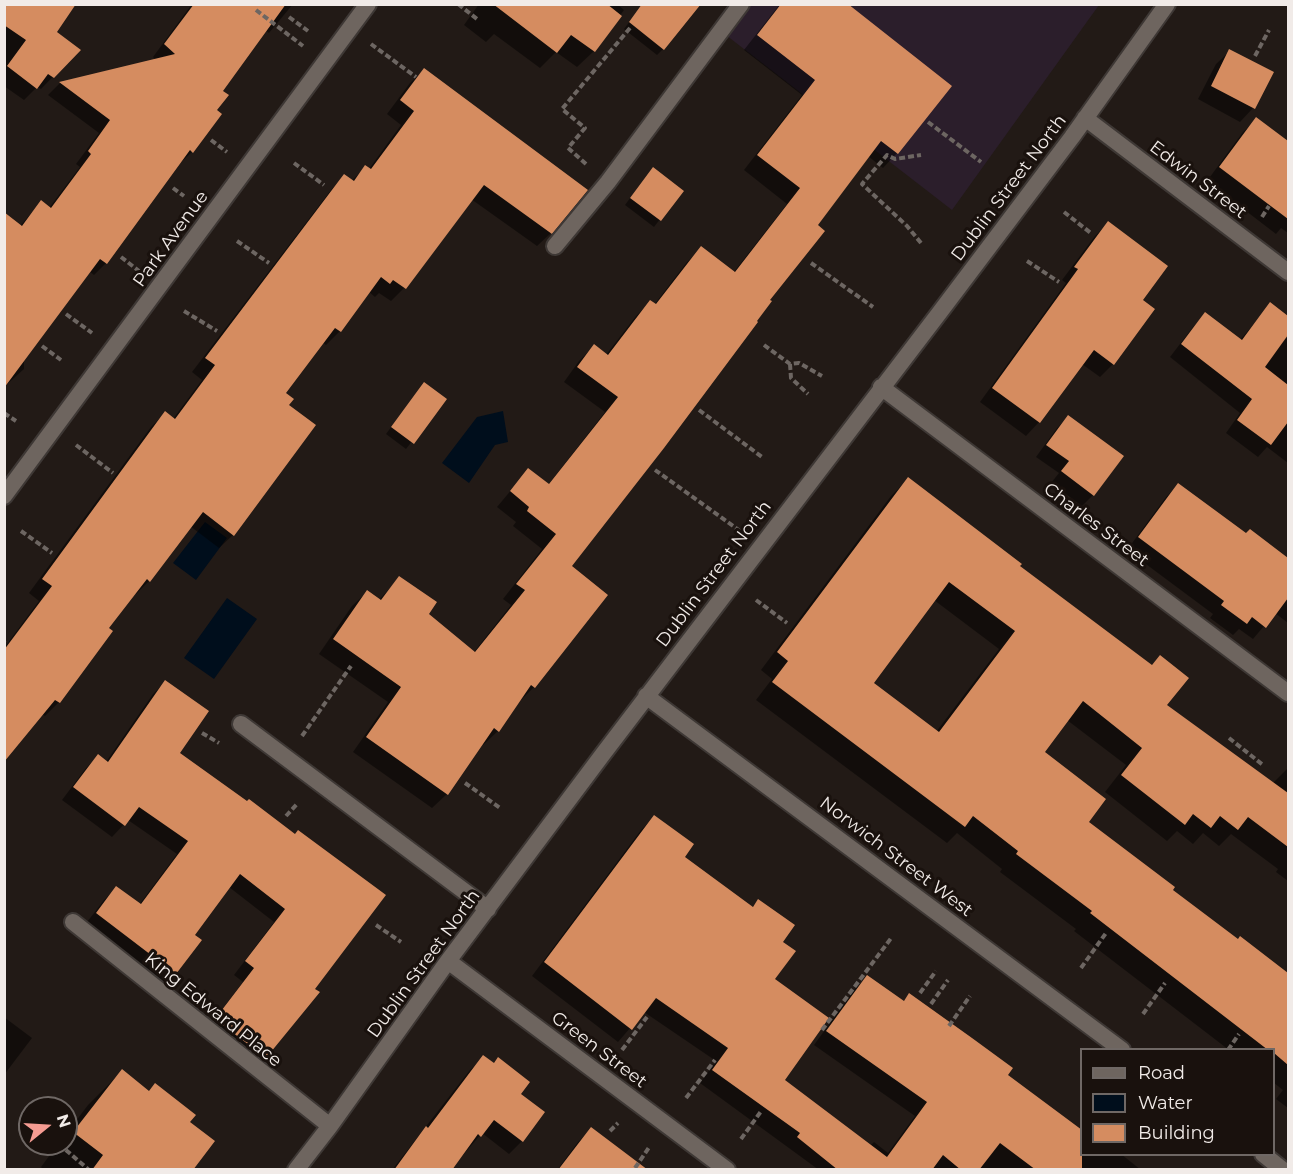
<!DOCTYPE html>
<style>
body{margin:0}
#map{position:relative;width:1293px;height:1174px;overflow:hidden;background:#221a16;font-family:Montserrat,sans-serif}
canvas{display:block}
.frame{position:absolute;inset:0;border:6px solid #f1ebe8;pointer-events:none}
.legend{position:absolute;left:1080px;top:1048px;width:195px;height:108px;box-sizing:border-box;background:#19110d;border:2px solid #6f6865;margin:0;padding:8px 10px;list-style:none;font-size:18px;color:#f1ebe8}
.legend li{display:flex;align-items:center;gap:12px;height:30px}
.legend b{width:30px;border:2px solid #6f6865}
.north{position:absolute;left:18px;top:1096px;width:60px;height:60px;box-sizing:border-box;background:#19110d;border:2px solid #6f6865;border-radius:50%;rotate:72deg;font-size:16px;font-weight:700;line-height:24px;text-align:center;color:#f1ebe8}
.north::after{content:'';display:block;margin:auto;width:21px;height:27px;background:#f59c92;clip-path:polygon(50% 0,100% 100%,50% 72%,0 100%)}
</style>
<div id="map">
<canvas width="1293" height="1174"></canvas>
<div class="frame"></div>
<ul class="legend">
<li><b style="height:8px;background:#6e655f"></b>Road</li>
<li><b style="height:16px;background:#000e1c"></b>Water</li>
<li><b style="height:16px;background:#d58c60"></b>Building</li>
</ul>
<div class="north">N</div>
</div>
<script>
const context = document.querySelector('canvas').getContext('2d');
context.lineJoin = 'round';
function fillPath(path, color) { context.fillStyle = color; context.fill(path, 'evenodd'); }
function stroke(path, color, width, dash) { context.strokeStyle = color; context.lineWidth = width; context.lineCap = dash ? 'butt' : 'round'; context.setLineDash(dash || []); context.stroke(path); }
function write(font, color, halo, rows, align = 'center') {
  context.font = font + ' Montserrat,sans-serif'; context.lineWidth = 6; context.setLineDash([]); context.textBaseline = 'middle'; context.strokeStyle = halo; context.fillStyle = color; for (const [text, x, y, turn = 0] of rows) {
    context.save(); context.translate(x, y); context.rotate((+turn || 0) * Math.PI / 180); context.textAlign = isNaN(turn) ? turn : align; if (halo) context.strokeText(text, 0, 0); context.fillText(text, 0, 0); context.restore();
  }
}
fillPath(new Path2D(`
 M743,5H1099L952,210L722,32Z`), '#2b1e2b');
fillPath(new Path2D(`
 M503,411L508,442L495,445L469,483L442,463L477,417Z
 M205,522L227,538L196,580L173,563Z
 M227,598L257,619L214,679L184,658Z`), '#000e1c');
fillPath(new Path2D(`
 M4,4L55,32L79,50L41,89L37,87L24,100L4,86Z
 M192,4H293L269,33L265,30L221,91L215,110L220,114L192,152L179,164L106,263L94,275L89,271L24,360V369L4,387L20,226L41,202L49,208L80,167L76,164L99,133L48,95L60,83L156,60L153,57Z
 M479,4H617L624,10L594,51L577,67L556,52L540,68L494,34L486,42L464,25Z
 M643,4L663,49L657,55L624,29Z
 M780,4H845L897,153L883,168L868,156L815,225L768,300L570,567L534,687L520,701L498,731L483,745L482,744L447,794L432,808L353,752L388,702L319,654L352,606L367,592L379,600L399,578L426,614L474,652L511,605L503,599L542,549L513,526L516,522L497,507L528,470L548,485L605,412L564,382L579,361L594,346L606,355L636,316L650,302L654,305L687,262L702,248L733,273L787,204L744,170L802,95L744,50Z
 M1230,51L1272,73L1253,108L1240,122L1198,99L1216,64Z
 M424,70L551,233L537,246L471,199L404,288L391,301L379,293L375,297L369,292L340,331L326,345L322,342L284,394L287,406L233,535L219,548L190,526L149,581L136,594L134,593L107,629L59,702L45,716L42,714L4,760V648L39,601L29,593L151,427L165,413L173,419L202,380L192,372L331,190L344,176L351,181L366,167L369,169L401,125L387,114L410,83Z
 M1257,119L1288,143V233L1281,228L1276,234L1207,181L1243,132Z
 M647,175L682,191L654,227L625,205Z
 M1108,223L1141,300L1113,364L1100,377L1082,364L1039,422L1026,436L980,402L1066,283L1062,280L1095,236Z
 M1265,311L1288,324V333L1285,337L1288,339V463L1267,447L1258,457L1226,433L1240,413L1170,357L1193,327L1206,314L1240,340Z
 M418,391L445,399L406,449L386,434Z
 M1068,417L1093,495L1082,506L1051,483L1059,473L1036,457L1057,428Z
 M908,479L1018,567L1151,666L1160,657L1165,705L1272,784L1288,768V881L1276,872L1278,869L1231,834L1219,846L1203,833L1193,844L1177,831L1167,841L1105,792L1126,765L1067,720L1043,752L1087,822L1238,941L1240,938L1288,975V1108L1276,1099L1283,1090L1274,1083V1050H1229L1074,931L1076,929L1000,872L1002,869L957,833L947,843L756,700L772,679L761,670L891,496ZM934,600L999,649L936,732L872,683Z
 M1178,485L1245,535L1250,531L1288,560V623L1275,613L1253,639L1239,629L1233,635L1210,618L1213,614L1127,550L1166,497Z
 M165,682L178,753L247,802L249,801L313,989L317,992L265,1057L252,1070L204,1033L243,982L234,975L274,922L229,887L193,935L175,973L162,985L84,926L104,900L116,888L139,905L177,854L128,820L112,837L62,800L86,768L98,756L106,762L153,694Z
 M654,817L683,858L751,908L758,901L781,943L773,980L783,1080L870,1146L874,1142L888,1153L915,1116L814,1045L854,990L867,977L903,1002L909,995L1006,1075L1082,1154H1121L1141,1170H819L700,1083L716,1061L644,1012L618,1042L532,976L641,830Z
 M4,1017L32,1038L4,1075Z
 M484,1057L519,1094L543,1112L522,1141L509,1154L482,1133L450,1170H392L470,1070Z
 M122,1071L187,1122L191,1170H44L41,1167L58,1144H66V1134L88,1105Z
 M591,1129L626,1170H557L578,1142Z`), '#0007');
fillPath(new Path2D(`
 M4,4H76L57,32L81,50L54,78L48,74L37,89L7,66L26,40L4,25Z
 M194,4H286L223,91L229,95L217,110L222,114L193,153L190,150L107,264L100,259L4,388V212L22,226L41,200L51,208L91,154L88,151L110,120L59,82L175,54L164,44Z
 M493,4H607L622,16L595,52L571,35L557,53Z
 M642,4H701L664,50L629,22Z
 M781,4H848L952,86L898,154L881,141L818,225L825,231L770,300L772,301L757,321L758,322L664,448L572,566L608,595L535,688L531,685L499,732L494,728L448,795L366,737L401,687L333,639L367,590L381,600L399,576L437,602L429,614L475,652L525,590L516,584L556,534L527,511L529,507L510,491L528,468L549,484L618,397L577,367L594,344L608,355L650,300L656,304L701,246L735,272L800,188L757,155L815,80L757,35Z
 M1229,49L1274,72L1255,109L1211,86Z
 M424,68L588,190L552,234L484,185L406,289L393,280L390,284L381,277L341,332L335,328L286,393L294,399L289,405L316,425L234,536L203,512L150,582L147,579L109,628L113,631L60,703L55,700L4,762V650L52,586L42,579L165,411L175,419L215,365L205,358L344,174L354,181L365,165L371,169L414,111L400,100Z
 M1256,117L1288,141V219L1219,167Z
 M653,167L684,191L661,221L630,198Z
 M1108,221L1168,266L1143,300L1155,309L1114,365L1094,350L1040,423L992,388L1078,269L1074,267Z
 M1270,302L1288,316V335L1265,367L1288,385V422L1271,445L1237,420L1252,399L1181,344L1205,312L1242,340Z
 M424,382L447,399L414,444L391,427Z
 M1068,415L1124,456L1094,496L1061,471L1069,461L1046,445Z
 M908,477L1022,564L1020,566L1152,665L1160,655L1189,678L1167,705L1288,793V847L1248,817L1238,830L1220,816L1211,828L1193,814L1185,825L1121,775L1142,748L1083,701L1045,752L1106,799L1089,822L1175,887L1173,890L1238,939L1240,936L1288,973V1065L1274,1053V1050H1268L1090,913L1092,911L1016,854L1018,851L973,816L965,827L772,682L788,661L777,652ZM949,582L1015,631L939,732L874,683Z
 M1178,483L1246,533L1250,529L1288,558V598L1266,628L1252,617L1247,624L1221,605L1224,601L1138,537Z
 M165,680L209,711L180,753L247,801L249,799L295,834L298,830L386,895L315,989L320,992L266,1058L215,1019L254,968L245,961L285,909L240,874L195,935L202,940L176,974L96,913L116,886L141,904L188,841L139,807L125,826L73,787L98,754L108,762Z
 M654,815L694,844L685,857L753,907L758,899L795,925L783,942L796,951L775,979L829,1018L785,1080L887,1157L927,1102L826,1031L867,975L904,1001L909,993L972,1038L1013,1068L1008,1075L1082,1130V1170H1036L1000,1143L979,1170H961L943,1155L932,1170H838L797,1137L800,1133L712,1070L728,1048L656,998L632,1030L544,962Z
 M483,1055L494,1063L498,1057L530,1082L521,1094L545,1112L523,1142L494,1120L481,1137L478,1134L452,1170H394L426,1126L428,1128Z
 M122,1069L149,1091L155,1083L196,1115L190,1122L215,1141L193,1170H92L103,1155L73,1132Z
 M591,1127L648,1170H558Z`), '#d58c60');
const service = new Path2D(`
 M555,246L608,182L741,4`);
const minor = new Path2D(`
 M1085,118L1288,272
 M881,387L1288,693
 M4,496L368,4
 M646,696L1122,1050
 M241,724L488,909
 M73,922L330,1126
 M448,961L727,1170
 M1263,1154L1283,1170
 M296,1170L330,1126L448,961L603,754L940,312L1072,137L1167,4`);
stroke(service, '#3e3835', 20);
stroke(minor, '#3e3835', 20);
stroke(new Path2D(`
 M458,4L477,19
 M256,10L303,46
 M289,17L308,31
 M371,44L416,77
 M1255,56L1269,30
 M928,122L981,162
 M211,140L227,152
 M294,163L324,185
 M586,164L568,148L585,128L562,109L630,28
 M173,188L184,196
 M1064,212L1092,234
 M1262,217L1269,206
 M237,241L269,263
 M921,243L907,226L862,184L887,155L895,159L921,155
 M121,257L139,271
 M1027,261L1059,282
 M811,263L873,307
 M184,311L217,331
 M66,314L92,333
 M764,345L790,364L799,363L822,376
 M42,346L61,360
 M790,364L791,378L808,394
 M699,410L762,457
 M4,413L16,421
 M76,445L113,473
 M655,470L740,531
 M21,531L52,553
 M756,600L787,623
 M4,642L5,643
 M202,733L219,743
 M302,736L351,666
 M1229,738L1263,765
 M465,783L500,808
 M286,816L298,803
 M376,925L401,942
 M1081,968L1106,933
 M920,993L936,971
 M931,1004L948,980
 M1143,1014L1165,983
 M949,1026L970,996
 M822,1030L892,937
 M622,1050L647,1017
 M1228,1050L1239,1034
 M686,1098L715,1060
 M610,1131L618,1123
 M741,1139L762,1110
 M59,1144L89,1170
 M635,1168L650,1146`), '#6d6662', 4, [6, 3]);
stroke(service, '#6e655f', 16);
stroke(minor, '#6e655f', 16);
write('18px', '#f1ebe8', '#19110d', [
 ["Edwin Street",1198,180,37],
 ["Dublin Street North",1009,188,-53],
 ["Park Avenue",171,239,-54],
 ["Charles Street",1096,525,37],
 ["Dublin Street North",714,574,-53],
 ["Norwich Street West",896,857,37],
 ["Dublin Street North",424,964,-54],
 ["King Edward Place",213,1010,39],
 ["Green Street",599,1050,37]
]);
</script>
